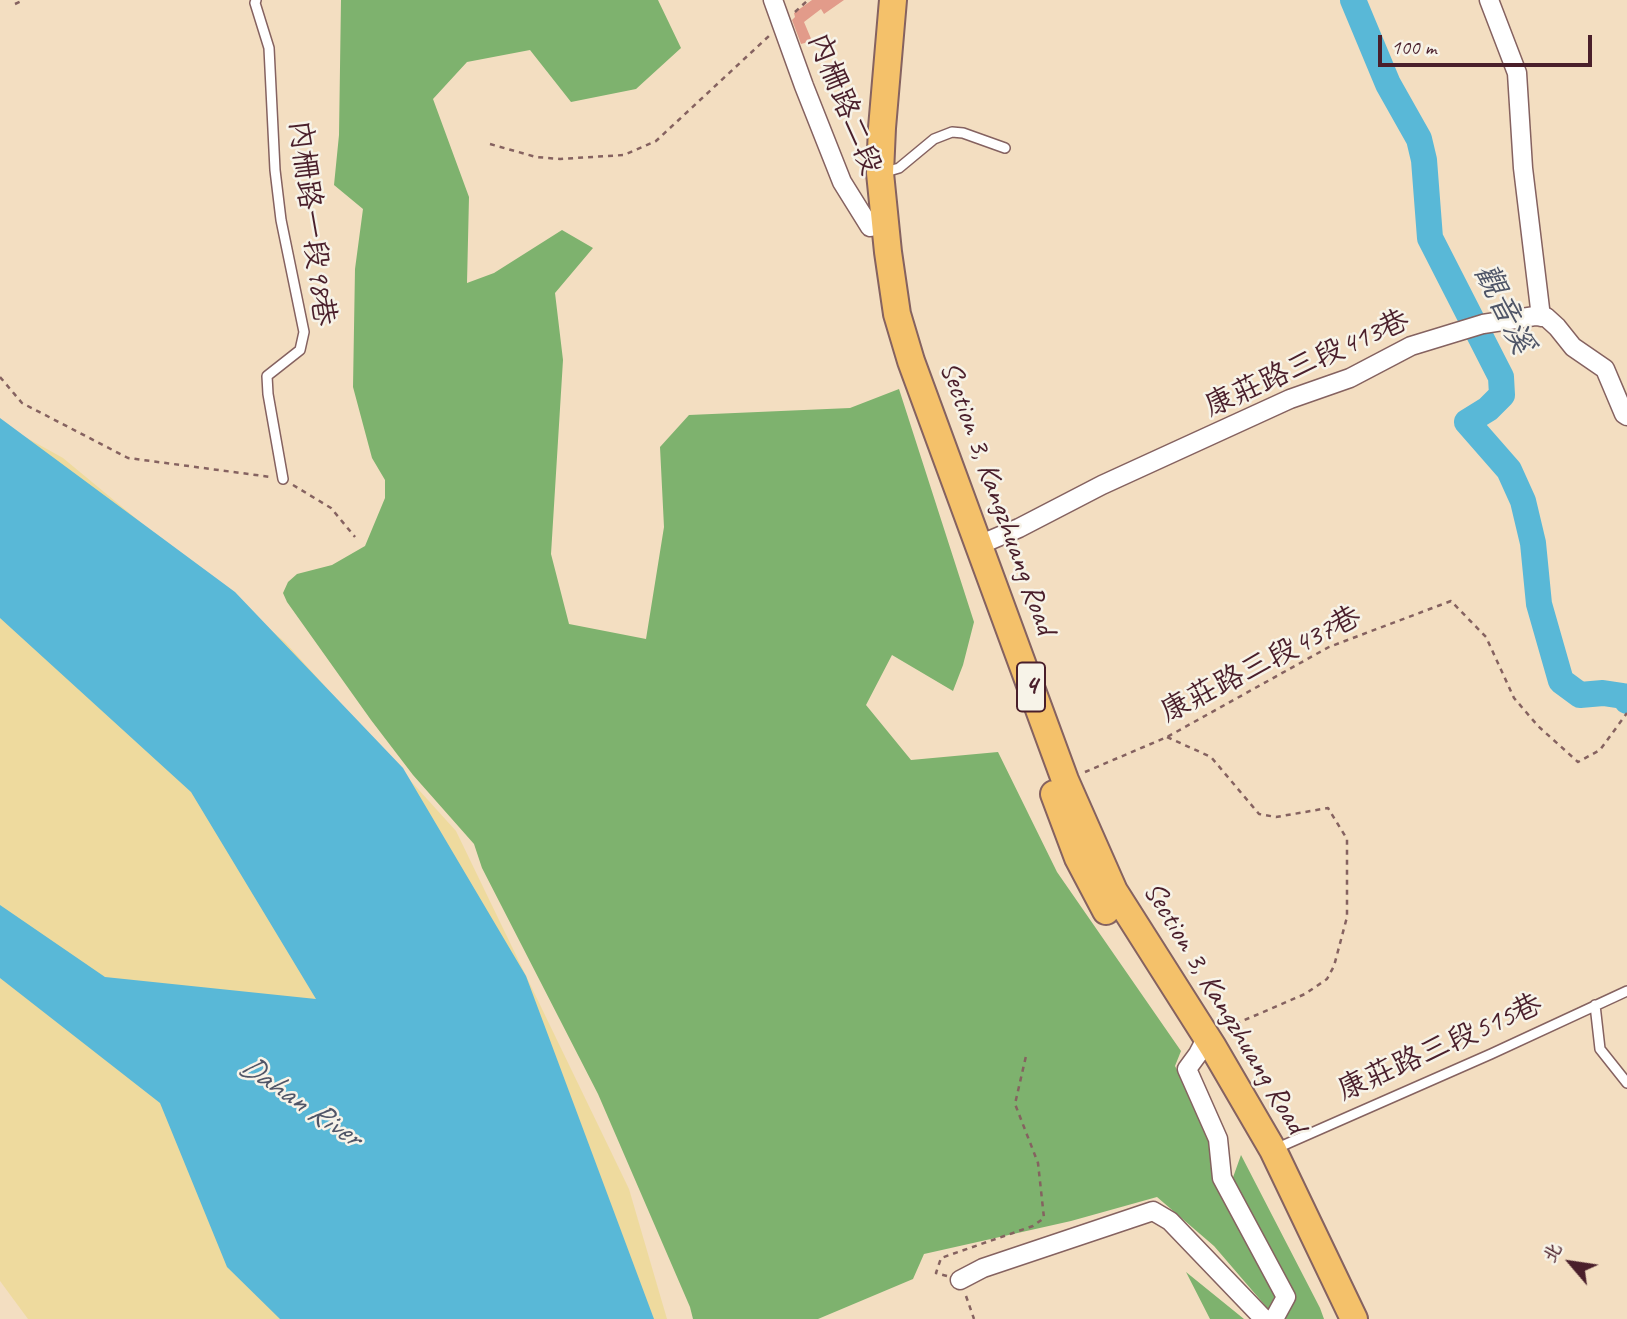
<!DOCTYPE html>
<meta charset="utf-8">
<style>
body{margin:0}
#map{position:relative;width:1627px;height:1319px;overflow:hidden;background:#f3dec1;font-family:Caveat,"LXGW WenKai TC",sans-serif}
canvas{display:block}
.north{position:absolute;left:1536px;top:1228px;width:70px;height:70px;-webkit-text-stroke:5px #f7f3e8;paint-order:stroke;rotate:299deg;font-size:19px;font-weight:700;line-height:28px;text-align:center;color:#4a1f2b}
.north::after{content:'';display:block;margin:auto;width:24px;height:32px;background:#4a1f2b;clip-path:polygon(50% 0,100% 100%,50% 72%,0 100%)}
.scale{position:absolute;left:1378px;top:35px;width:214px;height:32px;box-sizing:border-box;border:4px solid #4a1f2b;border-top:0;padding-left:9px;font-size:21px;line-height:24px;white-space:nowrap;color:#4a1f2b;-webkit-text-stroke:5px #f7f3e8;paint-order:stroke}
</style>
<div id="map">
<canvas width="1627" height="1319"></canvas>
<div class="north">北</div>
<div class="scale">100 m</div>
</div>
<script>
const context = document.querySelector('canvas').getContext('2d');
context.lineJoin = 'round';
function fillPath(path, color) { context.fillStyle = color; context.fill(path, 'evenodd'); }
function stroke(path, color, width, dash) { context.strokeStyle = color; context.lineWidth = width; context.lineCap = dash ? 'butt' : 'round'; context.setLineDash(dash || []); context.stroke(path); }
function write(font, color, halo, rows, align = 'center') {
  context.font = font + ' Caveat,"LXGW WenKai TC",sans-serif'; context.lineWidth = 5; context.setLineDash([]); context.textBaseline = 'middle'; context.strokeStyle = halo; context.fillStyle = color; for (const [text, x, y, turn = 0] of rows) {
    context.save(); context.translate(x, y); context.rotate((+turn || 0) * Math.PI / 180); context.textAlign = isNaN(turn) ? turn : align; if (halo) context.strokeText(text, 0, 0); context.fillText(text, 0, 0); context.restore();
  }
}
fillPath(new Path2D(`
 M341,0H658L681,48L636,89L571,102L530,50L467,62L433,99L469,197L467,283L494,273L562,230L593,248L555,293L563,360L551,554L569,624L646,639L664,527L660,447L689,415L850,408L899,389L974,622L963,665L953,691L892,655L866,705L911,760L998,752L1057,872L1181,1051L1175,1066L1209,1131L1213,1173L1275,1295L1269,1310L1214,1246L1157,1197L1071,1221L924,1254L913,1279L818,1319H693L690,1307L598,1094L482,868L474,844L413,775L371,720L287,602L283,593L288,582L297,574L332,565L365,546L385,498V480L372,458L353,387L355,269L363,209L334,185L339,135Z
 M1241,1155L1320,1308L1324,1319H1277L1296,1296L1231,1183Z
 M1186,1272L1244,1319H1210Z`), '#7eb26e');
fillPath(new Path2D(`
 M0,423L63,458L285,642L456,831L629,1189L667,1319H28L0,1281Z`), '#eeda9e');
fillPath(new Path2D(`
 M0,418L235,592L403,768L526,976L654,1319H280L227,1267L160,1103L0,978V905L105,977L316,999L191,792L0,618Z`), '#59b8d7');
stroke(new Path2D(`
 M1353,0L1388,84L1419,139L1424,160L1430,238L1501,377L1502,395L1488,409L1467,422L1509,470L1523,501L1533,543L1539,604L1561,681L1580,695L1603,693L1623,696L1627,701`), '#59b8d7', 26);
fillPath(new Path2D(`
 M812,0H844L824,14L821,9L804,22L812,41L801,44L792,20L795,17L794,13Z`), '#e29b8a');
const lane = new Path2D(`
 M256,0L255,3L269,48L275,170L281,220L304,332L300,350L267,376L268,394L283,479
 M882,173L899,168L934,139L952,132L963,133L1005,148
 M1595,1005L1600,1049L1627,1083
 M1275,1149L1491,1054L1627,991`);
const street = new Path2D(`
 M773,0L804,86L842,182L870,227
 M1489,0L1517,73L1523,168L1541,317
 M979,545L1019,528L1102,485L1290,399L1350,378L1411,346L1483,324L1535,316L1546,317L1557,327L1573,347L1605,369L1624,414L1627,416
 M1207,1037L1198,1054L1187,1069L1218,1139L1222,1178L1286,1297L1274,1319
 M960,1280L983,1268L1153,1211L1170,1221L1264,1319`);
const primary = new Path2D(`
 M893,0L882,128L880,173L888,252L897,314L911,361L1065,780L1114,891L1213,1047L1273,1150L1354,1319
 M1054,794L1078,858L1106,911`);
stroke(lane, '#856260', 12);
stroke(street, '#856260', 21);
stroke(primary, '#856260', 30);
stroke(new Path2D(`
 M15,4L24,0
 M795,12L808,0
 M490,144L536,157L560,159L624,155L656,141L770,35
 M0,377L22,403L128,458L271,477
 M293,485L331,508L355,537
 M1167,737L1211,757L1259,814L1276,817L1328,808L1347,839V917L1334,966L1327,979L1305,994L1226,1028
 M1085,772L1167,737L1329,647L1451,601L1486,637L1514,698L1538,726L1578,762L1600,750L1627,713
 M947,1276L936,1273L941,1258L1033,1226L1044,1218L1038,1163L1015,1104L1026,1056
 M966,1296L974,1319`), '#856260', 2.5, [5, 5]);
stroke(lane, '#fff', 9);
stroke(street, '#fff', 18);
stroke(primary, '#f4c16a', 26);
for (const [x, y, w] of [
 [1031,687,28]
]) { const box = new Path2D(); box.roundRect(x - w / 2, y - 24.5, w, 49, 5); context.fillStyle = '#f7f3e8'; context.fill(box); stroke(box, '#4a1f2b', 2); }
write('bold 28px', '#4a1f2b', null, [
 ["4",1031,687]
]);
write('30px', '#4a1f2b', '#f7f3e8', [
 ["內柵路二段",844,104,68],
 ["內柵路一段98巷",311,223,83],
 ["康莊路三段413巷",1307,364,-24],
 ["Section 3, Kangzhuang Road",997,498,70],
 ["康莊路三段437巷",1261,665,-27],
 ["Section 3, Kangzhuang Road",1224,1008,59],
 ["康莊路三段515巷",1440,1048,-24]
]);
write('italic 32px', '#4f5567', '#f7f3e8', [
 ["觀音溪",1503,309,64],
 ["Dahan River",300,1102,34]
]);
</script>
